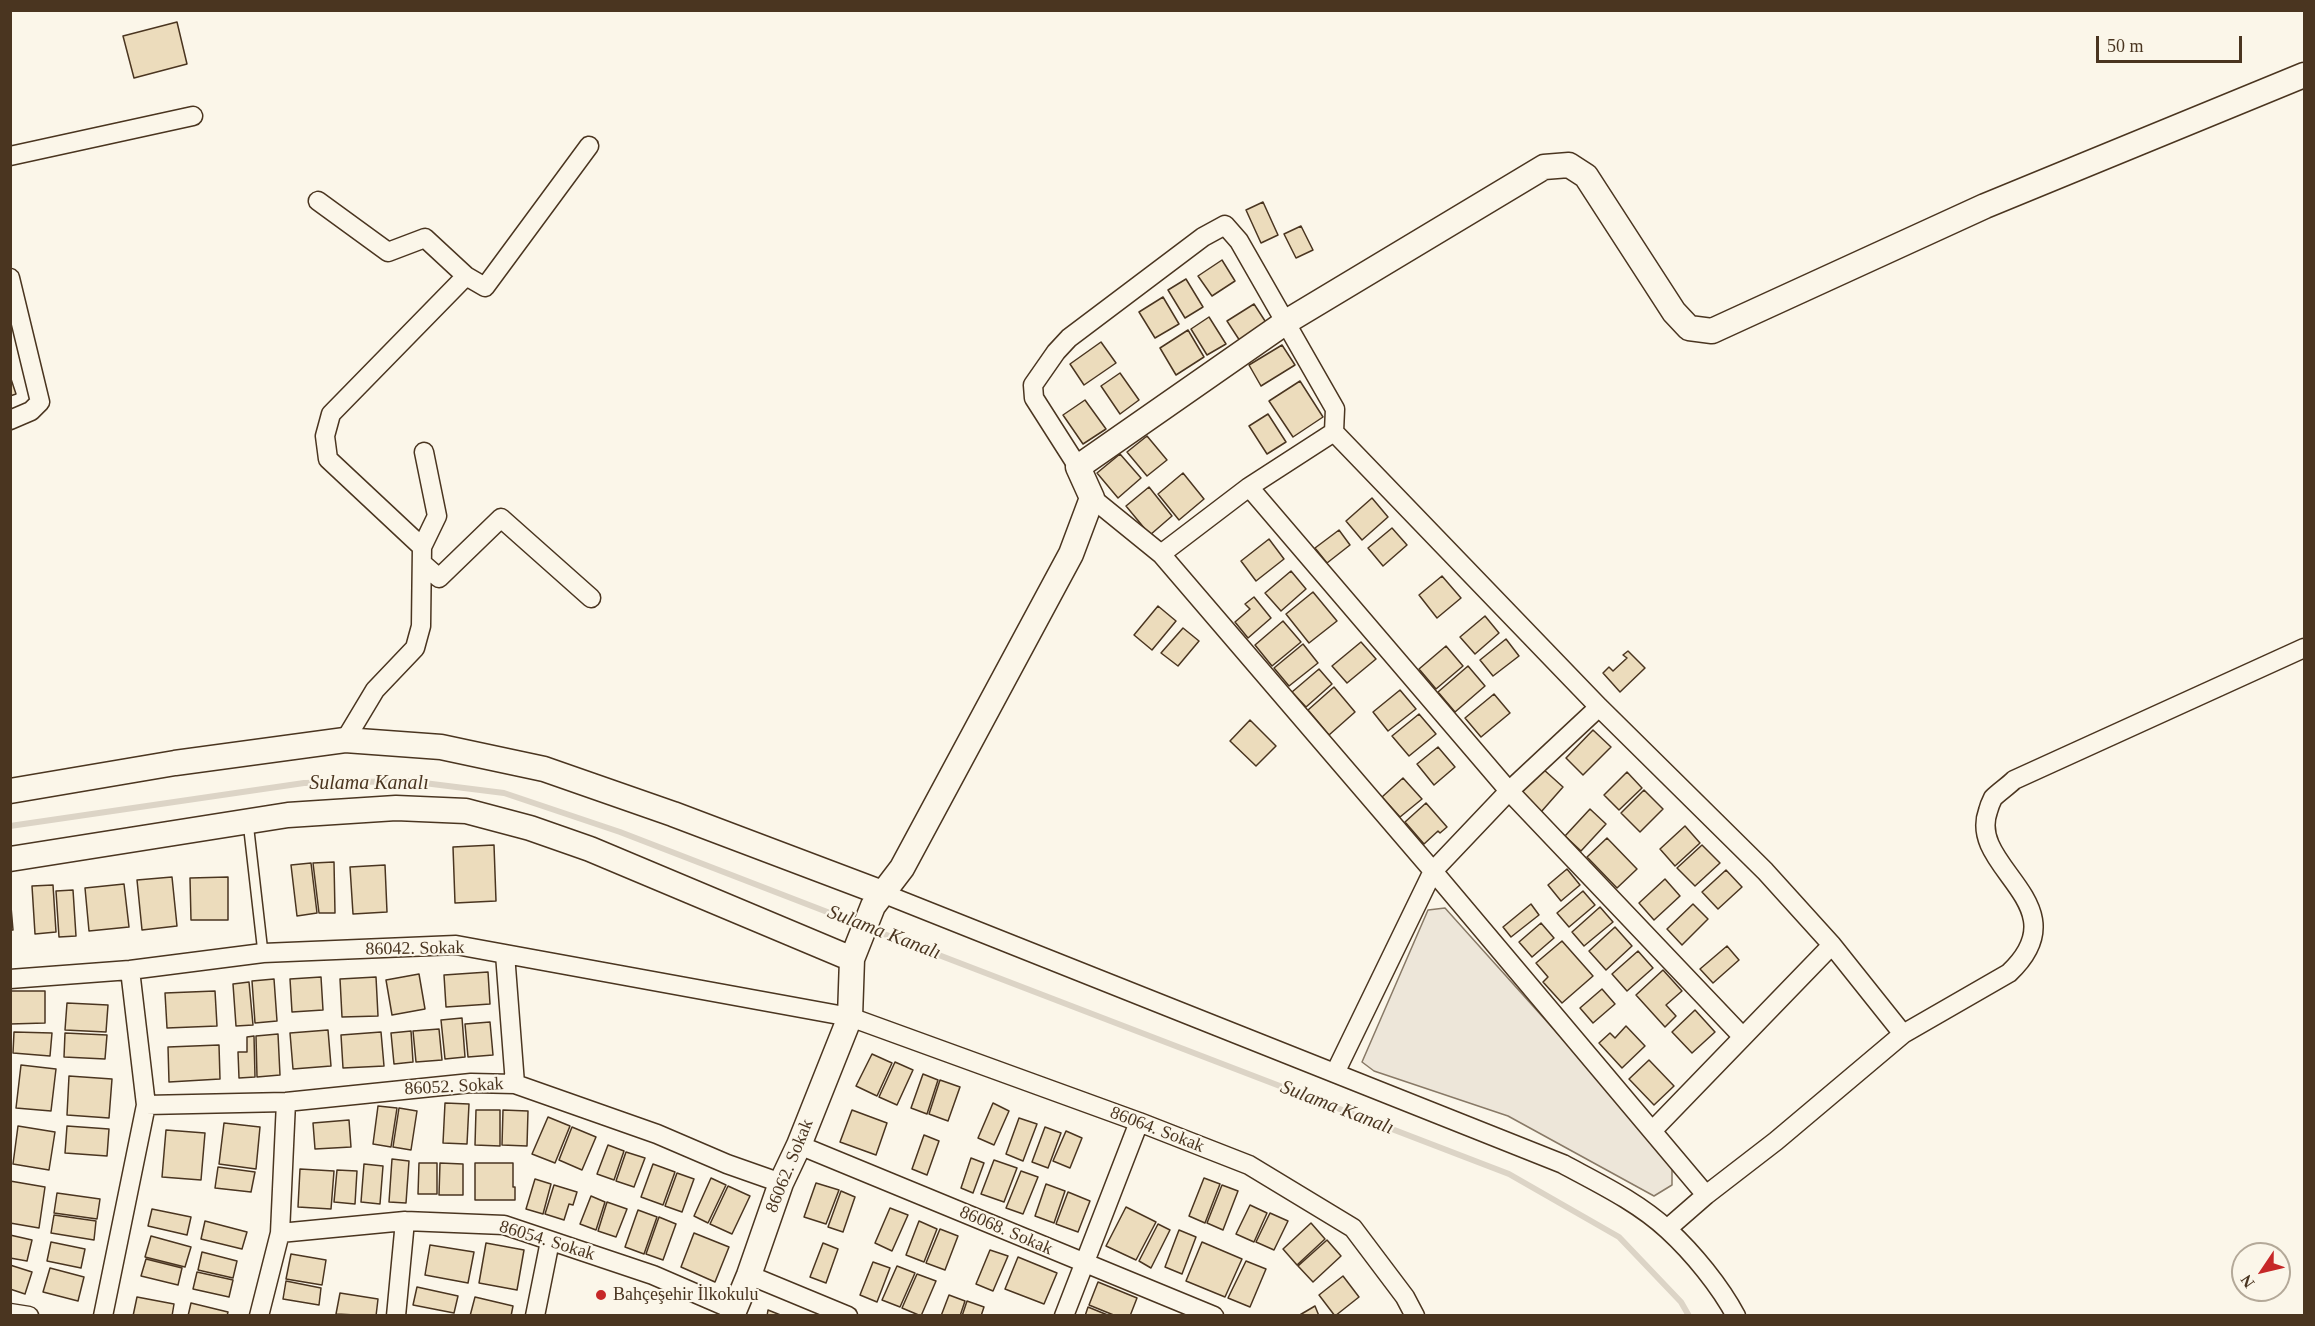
<!DOCTYPE html>
<meta charset="utf-8">
<style>
body{margin:0}
#map{position:relative;width:2315px;height:1326px;overflow:hidden;background:#fbf6e9;font-family:Georgia,serif}
canvas{display:block}
.frame{position:absolute;inset:0;border:12px solid #4a3520;pointer-events:none}
.north{position:absolute;left:2231px;top:1242px;width:60px;height:60px;box-sizing:border-box;background:#fbf6e9;border:2px solid #b4a999;border-radius:50%;rotate:235deg;font-size:16px;font-weight:700;line-height:24px;text-align:center;color:#4a3520}
.north::after{content:'';display:block;margin:auto;width:21px;height:27px;background:#c62828;clip-path:polygon(50% 0,100% 100%,50% 72%,0 100%)}
.scale{position:absolute;left:2096px;top:36px;width:146px;height:27px;box-sizing:border-box;border:3px solid #4a3520;border-top:0;padding-left:8px;font-size:18px;line-height:21px;white-space:nowrap;color:#4a3520;-webkit-text-stroke:4px #fbf6e9;paint-order:stroke}
</style>
<div id="map">
<canvas width="2315" height="1326"></canvas>
<div class="frame"></div>
<div class="north">N</div>
<div class="scale">50 m</div>
</div>
<script>
const context = document.querySelector('canvas').getContext('2d');
context.lineJoin = 'round';
function fillPath(path, color) { context.fillStyle = color; context.fill(path, 'evenodd'); }
function stroke(path, color, width, dash) { context.strokeStyle = color; context.lineWidth = width; context.lineCap = dash ? 'butt' : 'round'; context.setLineDash(dash || []); context.stroke(path); }
function write(font, color, halo, rows, align = 'center') {
  context.font = font + ' Georgia,serif'; context.lineWidth = 4.5; context.setLineDash([]); context.textBaseline = 'middle'; context.strokeStyle = halo; context.fillStyle = color; for (const [text, x, y, turn = 0] of rows) {
    context.save(); context.translate(x, y); context.rotate((+turn || 0) * Math.PI / 180); context.textAlign = isNaN(turn) ? turn : align; if (halo) context.strokeText(text, 0, 0); context.fillText(text, 0, 0); context.restore();
  }
}
const green = new Path2D(`
 M1445,908L1672,1161V1185L1654,1196L1508,1116L1374,1071L1362,1062L1428,910Z`);
fillPath(green, '#ede6d9');
stroke(green, '#887966', 1.5);
stroke(new Path2D(`
 M10,826L304,783L408,781L504,793L620,832L861,925
 M871,929L1509,1174L1619,1237L1681,1302L1689,1316`), '#dcd4c6', 6);
const building = new Path2D(`
 M177,22L187,64L134,78L123,36Z
 M1263,202L1278,235L1261,243L1246,210Z
 M1301,226L1313,250L1296,258L1284,234Z
 M1222,260L1235,281L1212,296L1198,276Z
 M1186,279L1203,307L1185,318L1168,290Z
 M1163,297L1179,324L1155,338L1139,312Z
 M1254,304L1267,324L1240,341L1227,321Z
 M1209,317L1226,344L1207,355L1191,329Z
 M1188,330L1204,357L1176,375L1160,348Z
 M1101,342L1116,363L1084,385L1070,364Z
 M1282,345L1295,365L1261,386L1249,365Z
 M1120,373L1139,400L1120,414L1101,386Z
 M10,376L16,394L10,396Z
 M1300,381L1323,417L1293,437L1269,401Z
 M1085,400L1106,429L1083,444L1063,415Z
 M1268,414L1286,442L1267,454L1249,426Z
 M1147,436L1167,460L1147,476L1127,452Z
 M1120,454L1141,478L1118,498L1097,473Z
 M1183,473L1204,499L1179,520L1158,494Z
 M1149,487L1172,516L1150,535L1126,506Z
 M1372,498L1388,517L1362,540L1346,521Z
 M1392,528L1407,545L1383,566L1368,548Z
 M1339,530L1350,545L1327,563L1315,548Z
 M1269,539L1284,559L1256,581L1241,561Z
 M1291,571L1306,589L1281,611L1265,593Z
 M1442,576L1461,598L1437,618L1419,595Z
 M1313,592L1337,621L1309,643L1286,614Z
 M1254,597L1271,618L1248,638L1235,622L1250,609L1245,604Z
 M1158,606L1176,621L1152,650L1134,635Z
 M1485,616L1499,633L1475,654L1460,637Z
 M1283,621L1301,642L1272,666L1255,645Z
 M1183,628L1199,641L1178,666L1161,653Z
 M1506,639L1519,656L1493,676L1480,660Z
 M1361,642L1376,659L1347,683L1332,666Z
 M1303,644L1318,663L1289,686L1274,668Z
 M1446,646L1463,666L1436,689L1419,669Z
 M1628,651L1645,668L1620,692L1603,673L1609,667L1613,671L1627,658L1623,655Z
 M1468,666L1485,686L1455,712L1438,692Z
 M1319,669L1332,684L1306,707L1292,692Z
 M1334,687L1355,712L1329,735L1308,710Z
 M1400,690L1416,709L1388,731L1373,712Z
 M1494,694L1510,713L1481,737L1465,718Z
 M1419,714L1436,734L1409,756L1392,736Z
 M1250,720L1276,746L1256,766L1230,741Z
 M1593,730L1611,747L1583,775L1566,758Z
 M1438,747L1455,767L1434,785L1417,764Z
 M1543,769L1563,787L1541,812L1521,793Z
 M1627,772L1642,788L1619,810L1604,795Z
 M1403,778L1422,799L1400,817L1382,797Z
 M1644,790L1663,809L1640,832L1621,813Z
 M1426,803L1447,827L1440,833L1438,831L1424,844L1405,822Z
 M1590,809L1606,824L1581,851L1565,836Z
 M1685,826L1700,843L1675,866L1660,849Z
 M1607,838L1637,869L1617,888L1587,857Z
 M494,845L496,901L455,903L453,847Z
 M1702,845L1720,863L1695,886L1677,868Z
 M334,862L335,913H319L313,863Z
 M311,863L317,913L297,916L291,865Z
 M385,865L387,912L353,914L350,867Z
 M1567,869L1580,885L1561,901L1548,885Z
 M1726,870L1742,887L1718,909L1702,892Z
 M172,877L177,926L142,930L137,880Z
 M228,877V920H191L190,878Z
 M1665,879L1680,896L1654,920L1639,903Z
 M124,884L129,927L89,931L85,888Z
 M53,885L56,932L35,934L32,886Z
 M73,890L76,936L59,937L56,891Z
 M1583,891L1595,905L1569,927L1557,913Z
 M10,895L13,930H10Z
 M1531,904L1539,915L1511,937L1503,927Z
 M1693,904L1708,919L1682,945L1667,929Z
 M1600,907L1613,922L1584,946L1572,932Z
 M1541,923L1554,938L1532,957L1519,942Z
 M1615,927L1632,946L1606,970L1589,951Z
 M1562,941L1593,976L1562,1003L1543,982L1548,977L1536,963Z
 M1727,946L1739,960L1713,983L1700,969Z
 M1638,951L1653,968L1627,991L1612,974Z
 M1663,970L1682,991L1666,1005L1676,1016L1665,1027L1636,995Z
 M488,972L490,1004L446,1007L444,975Z
 M419,974L425,1009L392,1015L386,980Z
 M321,977L323,1010L292,1012L290,979Z
 M376,977L378,1016L342,1017L340,979Z
 M274,979L277,1021L255,1023L252,981Z
 M249,982L253,1025L236,1026L233,984Z
 M1602,989L1615,1004L1593,1023L1580,1008Z
 M10,991H45V1023L10,1024Z
 M215,991L217,1026L167,1028L165,993Z
 M67,1003L108,1005L106,1032L65,1030Z
 M1695,1010L1715,1032L1692,1053L1672,1032Z
 M462,1018L465,1057L445,1059L441,1020Z
 M490,1022L493,1055L468,1057L465,1024Z
 M1626,1026L1645,1046L1622,1068L1599,1043L1610,1033L1615,1038Z
 M439,1029L442,1060L416,1062L413,1031Z
 M328,1030L331,1066L293,1069L290,1033Z
 M411,1031L413,1062L394,1064L391,1033Z
 M14,1032L52,1033L50,1056L13,1053Z
 M381,1032L384,1066L343,1068L341,1035Z
 M65,1033L107,1035L105,1059L64,1057Z
 M278,1034L280,1075L257,1077L256,1036Z
 M254,1036L255,1077L239,1078L238,1052H247V1037Z
 M219,1045L220,1079L169,1082L168,1047Z
 M872,1054L892,1063L877,1096L856,1086Z
 M1649,1060L1674,1086L1654,1105L1629,1079Z
 M895,1062L913,1070L897,1105L879,1097Z
 M21,1065L56,1069L51,1111L16,1108Z
 M923,1074L938,1080L927,1114L911,1108Z
 M69,1076L112,1079L109,1118L67,1115Z
 M940,1080L960,1087L948,1121L929,1114Z
 M445,1103L469,1104L467,1144L443,1143Z
 M993,1103L1009,1111L994,1145L978,1138Z
 M378,1106L397,1108L391,1147L373,1144Z
 M399,1108L417,1111L411,1150L393,1147Z
 M476,1110H500V1146L475,1145Z
 M503,1110L528,1111L527,1146L502,1145Z
 M852,1110L887,1123L876,1155L840,1142Z
 M548,1117L570,1126L555,1163L532,1154Z
 M1019,1118L1037,1124L1023,1161L1006,1154Z
 M349,1120L351,1147L315,1149L313,1123Z
 M224,1123L260,1127L256,1169L219,1164Z
 M18,1126L55,1132L49,1170L13,1164Z
 M67,1126L109,1129L107,1156L65,1153Z
 M572,1127L596,1137L582,1170L559,1160Z
 M1045,1127L1061,1133L1048,1168L1032,1162Z
 M166,1130L205,1133L201,1180L162,1177Z
 M1066,1131L1082,1138L1070,1168L1053,1161Z
 M924,1135L939,1141L927,1175L912,1169Z
 M608,1145L624,1151L614,1180L597,1174Z
 M626,1152L645,1158L634,1187L616,1181Z
 M971,1158L984,1163L973,1193L961,1188Z
 M392,1159L409,1161L406,1203L389,1202Z
 M994,1160L1017,1168L1004,1202L981,1194Z
 M419,1163H437V1194H418Z
 M440,1163L463,1164V1195H439Z
 M475,1163H513V1187H515V1200H475Z
 M364,1164L383,1166L380,1204L361,1202Z
 M653,1164L675,1172L663,1205L641,1197Z
 M218,1167L255,1172L251,1192L215,1188Z
 M300,1169L334,1171L331,1209L298,1207Z
 M337,1170L357,1171L355,1204L334,1202Z
 M1021,1171L1038,1177L1023,1214L1006,1208Z
 M677,1173L694,1179L682,1212L665,1206Z
 M711,1178L726,1185L708,1223L694,1216Z
 M1204,1178L1220,1184L1205,1223L1189,1216Z
 M535,1179L551,1184L543,1214L526,1209Z
 M10,1181L45,1187L39,1228L10,1223Z
 M816,1183L839,1190L826,1224L804,1217Z
 M1046,1184L1065,1191L1054,1223L1035,1216Z
 M554,1185L577,1192L573,1205L569,1204L564,1220L545,1214Z
 M1222,1185L1238,1191L1223,1230L1207,1223Z
 M728,1186L750,1196L732,1234L710,1224Z
 M841,1191L855,1197L843,1232L828,1227Z
 M1068,1192L1090,1201L1078,1232L1056,1224Z
 M57,1193L100,1199L97,1219L54,1213Z
 M591,1196L605,1202L596,1230L580,1224Z
 M607,1202L627,1209L616,1237L598,1231Z
 M1250,1205L1267,1213L1254,1242L1236,1234Z
 M1126,1207L1156,1222L1136,1260L1106,1246Z
 M890,1208L908,1215L892,1251L875,1243Z
 M152,1209L191,1217L187,1235L148,1226Z
 M638,1210L657,1217L644,1254L625,1247Z
 M1270,1213L1288,1221L1274,1250L1256,1242Z
 M54,1215L96,1221L94,1240L51,1233Z
 M659,1217L676,1224L663,1260L646,1254Z
 M205,1221L247,1232L242,1249L201,1239Z
 M919,1221L937,1229L924,1262L906,1255Z
 M1311,1223L1325,1239L1297,1265L1283,1249Z
 M1158,1224L1170,1230L1151,1268L1139,1261Z
 M940,1229L958,1236L945,1270L926,1263Z
 M1179,1230L1196,1237L1182,1274L1165,1267Z
 M694,1233L729,1247L715,1282L681,1267Z
 M10,1235L32,1240L27,1261L10,1258Z
 M151,1236L191,1247L185,1267L145,1257Z
 M1327,1240L1341,1256L1313,1282L1298,1266Z
 M51,1242L85,1249L81,1268L47,1261Z
 M1202,1242L1242,1259L1225,1297L1186,1281Z
 M486,1243L524,1250L517,1290L479,1283Z
 M823,1243L838,1249L826,1283L810,1277Z
 M430,1245L474,1252L468,1283L425,1275Z
 M990,1250L1008,1256L993,1291L976,1284Z
 M202,1252L237,1261L233,1278L198,1270Z
 M291,1254L326,1260L322,1285L286,1279Z
 M1018,1257L1057,1273L1044,1304L1005,1289Z
 M146,1259L182,1268L178,1285L141,1276Z
 M1246,1261L1266,1269L1250,1307L1228,1298Z
 M873,1262L890,1268L877,1302L860,1295Z
 M10,1265L32,1272L25,1294L10,1289Z
 M897,1266L915,1273L900,1307L882,1300Z
 M50,1268L84,1277L78,1301L43,1292Z
 M197,1272L233,1280L229,1297L193,1289Z
 M917,1274L936,1281L921,1316L902,1308Z
 M1343,1276L1359,1297L1335,1316L1319,1295Z
 M286,1281L321,1288L319,1305L283,1299Z
 M1098,1282L1137,1298L1130,1316H1116L1089,1305Z
 M417,1287L458,1296L454,1313L413,1305Z
 M340,1293L378,1299L376,1316L336,1314Z
 M949,1295L965,1301L960,1316H941Z
 M137,1297L174,1304L172,1316H133Z
 M475,1297L513,1306L511,1316H470Z
 M967,1301L984,1307L981,1316H962Z
 M191,1303L228,1312L227,1316H188Z
 M1315,1306L1319,1316H1298Z
 M1088,1307L1110,1316H1085Z
 M768,1310L783,1316H767Z`);
fillPath(building, '#ecdcbc');
stroke(building, '#4a3520', 1.5);
const lane = new Path2D(`
 M248,822L263,953`);
const street = new Path2D(`
 M10,156L193,116
 M318,201L388,252L425,238L466,276
 M10,278L40,402L31,411L10,420
 M1078,467L1034,398L1033,385L1056,352L1069,338L1203,237L1225,225L1239,241L1335,409L1334,432L1599,707L1765,871L1832,945L1903,1034
 M1249,487L1509,791L1742,1036
 M1092,498L1161,554L1433,871L1706,1195
 M422,547L437,516L424,452
 M1161,554L1249,487L1334,432
 M422,563L439,578L501,518L591,598
 M345,740L375,690L415,648L421,626L422,547L328,459L325,436L331,414L466,276L485,287L589,146
 M882,893L1563,1164C1598,1183 1638,1202 1668,1230C1693,1253 1720,1286 1736,1316
 M505,954L515,1084
 M10,979L130,970L263,953L456,945L850,1017L1139,1122L1249,1165L1353,1228L1405,1297L1415,1316
 M1335,1073L1433,871L1509,791L1599,707
 M146,1105L286,1102L471,1083L515,1084L657,1134L727,1164L781,1183
 M1653,1130L1832,945
 M799,1145L1214,1316
 M1667,1229L1706,1195L1776,1141L1903,1034L2009,973C2082,904 1967,868 1988,811C1989,807 1991,802 1993,798C1999,792 2008,786 2014,780L2304,648
 M280,1233L405,1221L504,1225L653,1275L734,1310
 M749,1275L848,1316
 M10,1313L29,1316
 M103,1316L146,1105L130,970
 M259,1316L280,1233L286,1102
 M396,1316L405,1221
 M535,1316L550,1241
 M1064,1316L1139,1122`);
const secondary = new Path2D(`
 M10,791L175,763L345,740L441,747L544,769L673,814L882,893
 M10,859L288,815L396,808L466,811L530,828L590,849L852,959
 M732,1316L749,1275L781,1183L799,1145L850,1017L852,959L873,906L902,868L1071,554L1092,498L1078,467L1286,322L1544,167L1569,165L1586,176L1674,312L1689,328L1712,331L1985,206L2304,75`);
stroke(lane, '#4a3520', 12);
stroke(street, '#4a3520', 21);
stroke(secondary, '#4a3520', 27);
stroke(lane, '#fbf6e9', 9);
stroke(street, '#fbf6e9', 18);
stroke(secondary, '#fbf6e9', 24);
for (const [x, y, r, color] of [
 [601,1295,6,"#c62828"]
]) { const dot = new Path2D(); dot.arc(x, y, r, 0, 2 * Math.PI); context.fillStyle = color; context.fill(dot); stroke(dot, '#fbf6e9', 2); }
write('18px', '#4a3520', '#fbf6e9', [
 ["86042. Sokak",415,949,-1],
 ["86052. Sokak",454,1087,-3],
 ["86064. Sokak",1157,1130,21],
 ["86062. Sokak",790,1166,-68],
 ["86068. Sokak",1006,1231,23],
 ["86054. Sokak",547,1241,17]
]);
write('18px', '#4a3520', '#fbf6e9', [
 ["Bahçeşehir İlkokulu",613,1295]
], 'left');
write('italic 20px', '#4a3520', '#fbf6e9', [
 ["Sulama Kanalı",369,784],
 ["Sulama Kanalı",884,933,21],
 ["Sulama Kanalı",1337,1108,21]
]);
</script>
